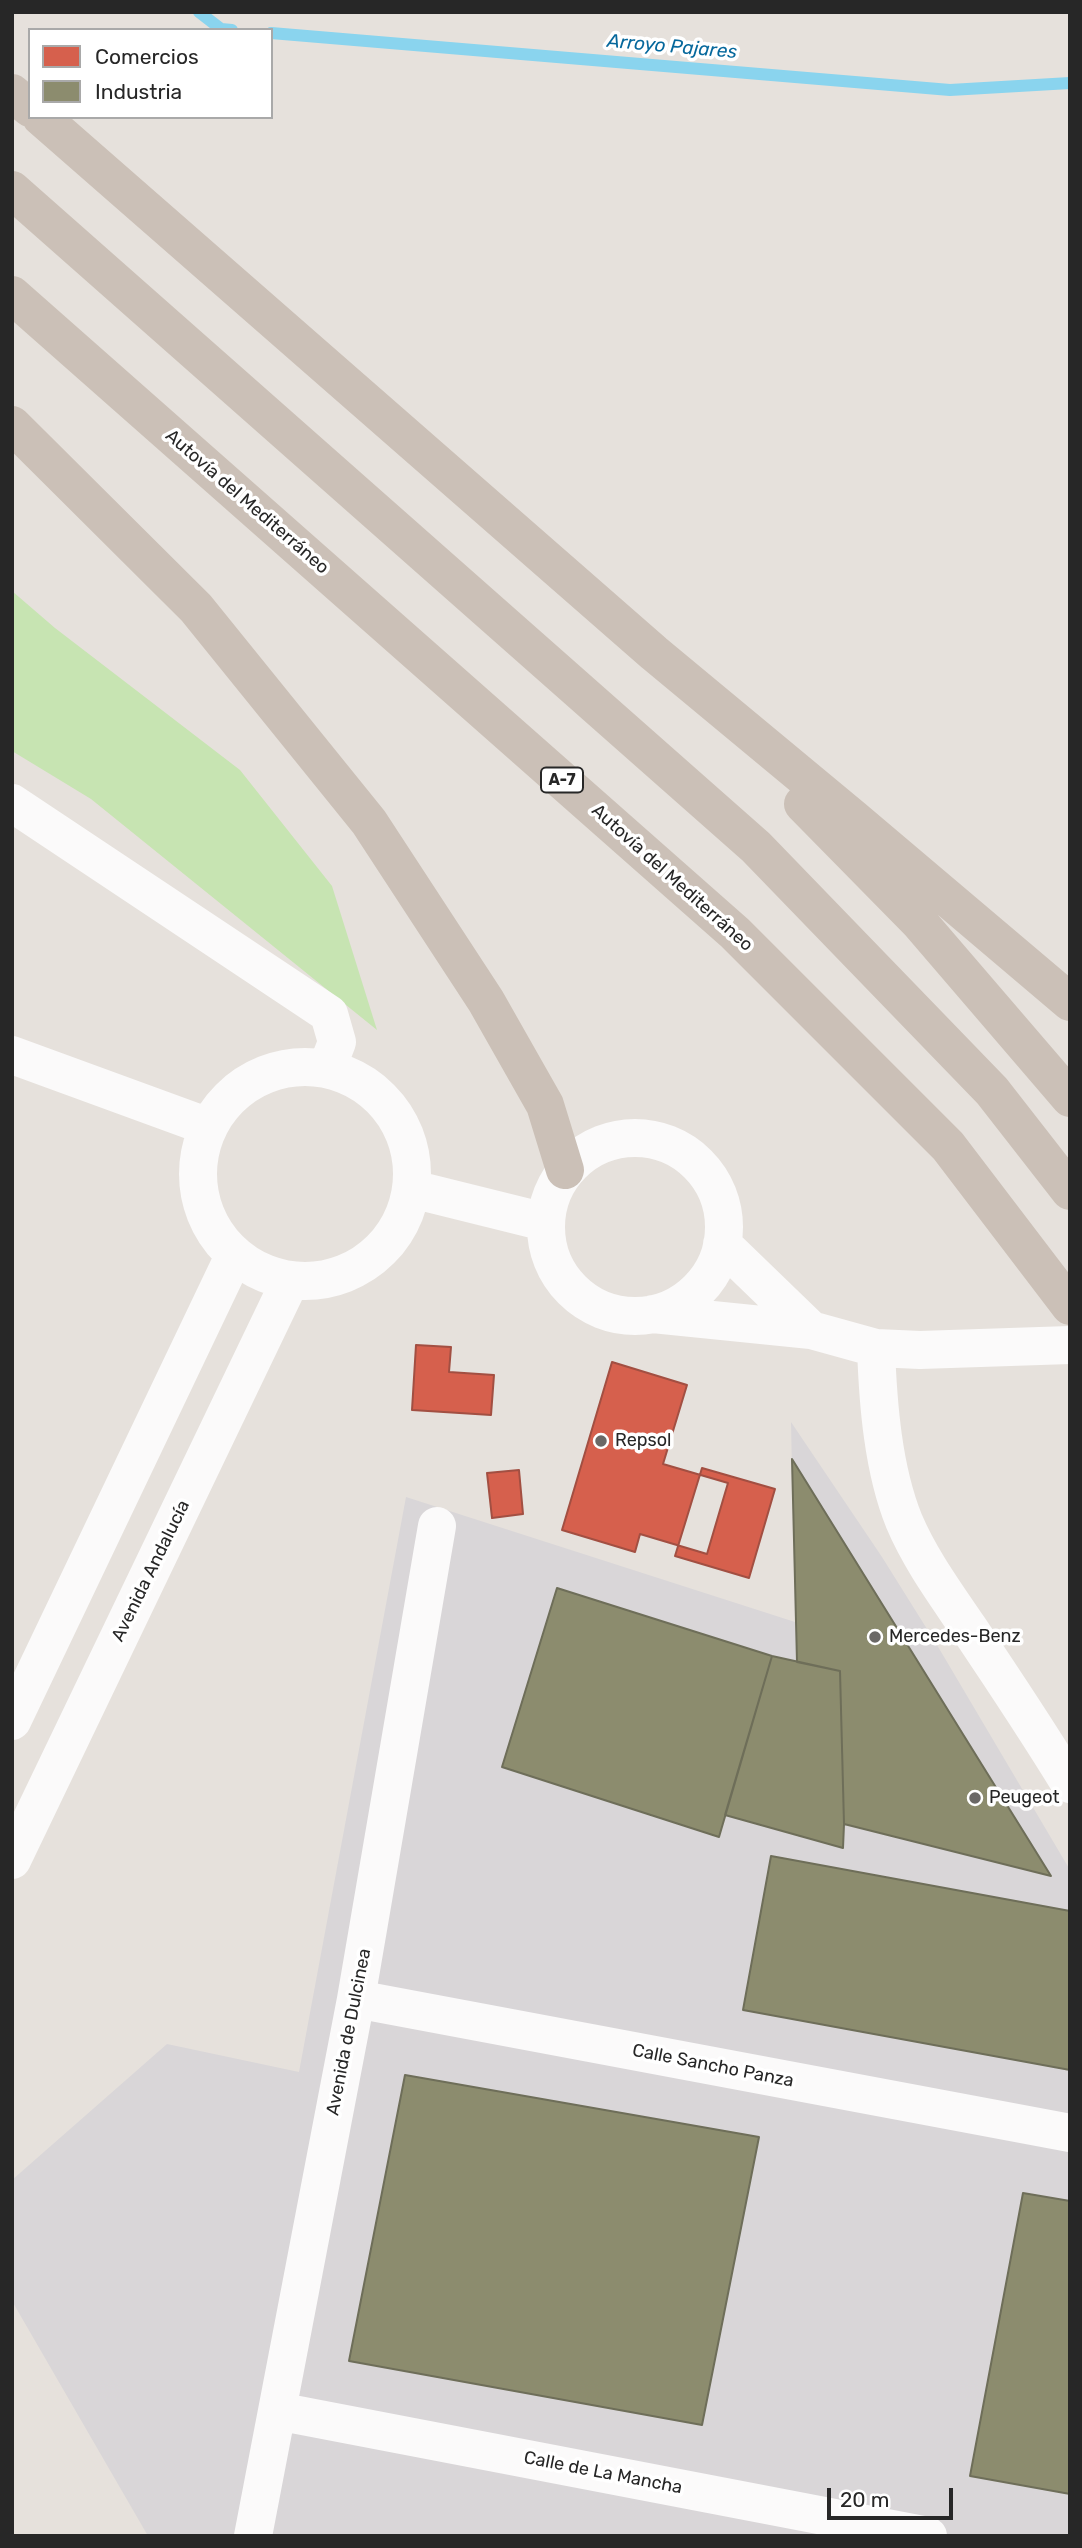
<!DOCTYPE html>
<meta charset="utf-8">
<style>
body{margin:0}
#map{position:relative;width:1082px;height:2548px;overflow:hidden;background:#e6e1dc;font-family:Rubik,sans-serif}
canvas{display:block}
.frame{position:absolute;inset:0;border:14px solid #272727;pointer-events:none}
.legend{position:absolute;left:28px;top:28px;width:245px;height:91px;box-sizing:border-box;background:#fff;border:2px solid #a9a9a9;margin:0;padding:9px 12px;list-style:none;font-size:21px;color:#272727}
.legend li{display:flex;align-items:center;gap:14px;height:35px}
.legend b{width:35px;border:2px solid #a9a9a9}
.scale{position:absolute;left:827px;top:2488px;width:126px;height:32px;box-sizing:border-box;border:4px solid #272727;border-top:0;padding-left:9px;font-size:21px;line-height:24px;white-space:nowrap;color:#272727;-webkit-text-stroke:5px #fff;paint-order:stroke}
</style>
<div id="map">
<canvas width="1082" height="2548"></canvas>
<div class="frame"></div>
<ul class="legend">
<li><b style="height:19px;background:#d6604d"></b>Comercios</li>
<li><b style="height:19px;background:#8c8c6e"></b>Industria</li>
</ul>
<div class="scale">20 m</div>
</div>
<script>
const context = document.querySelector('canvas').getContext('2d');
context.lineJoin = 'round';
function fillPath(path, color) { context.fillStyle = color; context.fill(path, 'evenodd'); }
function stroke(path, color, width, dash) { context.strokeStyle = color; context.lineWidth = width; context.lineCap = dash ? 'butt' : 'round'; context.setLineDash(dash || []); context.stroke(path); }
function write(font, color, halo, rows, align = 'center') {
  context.font = font + ' Rubik,sans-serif'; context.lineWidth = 7; context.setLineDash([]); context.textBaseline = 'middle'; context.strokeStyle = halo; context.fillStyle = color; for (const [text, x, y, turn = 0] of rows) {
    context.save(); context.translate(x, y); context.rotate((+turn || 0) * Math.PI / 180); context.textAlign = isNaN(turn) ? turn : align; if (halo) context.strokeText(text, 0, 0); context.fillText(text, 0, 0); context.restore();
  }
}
fillPath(new Path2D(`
 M791,1422L882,1557L937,1645L1070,1870V2536H148L12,2301V2180L167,2044L299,2072L406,1497L795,1622Z`), '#d9d6d8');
fillPath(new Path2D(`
 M12,591L55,628L240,770L332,886L377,1030L91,799L12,751Z`), '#c7e4b2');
const shops = new Path2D(`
 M416,1345L451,1347L449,1372L494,1375L491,1415L412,1410Z
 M612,1362L687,1385L663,1464L728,1483L707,1554L640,1534L635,1552L562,1530Z
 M702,1468L775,1489L749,1578L675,1556Z
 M519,1470L523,1514L492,1518L487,1473Z`);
fillPath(shops, '#d6604d');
stroke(shops, '#a24f42', 2);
const industry = new Path2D(`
 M792,1459L1051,1876L844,1824L840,1671L797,1662Z
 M557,1588L772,1656L719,1837L502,1767Z
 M772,1656L840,1671L844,1824L843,1848L725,1815Z
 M771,1856L1070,1911V2070L743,2010Z
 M405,2075L759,2137L702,2425L349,2361Z
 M1023,2193L1070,2201V2494L970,2476Z`);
fillPath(industry, '#8c8c6e');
stroke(industry, '#6e6e59', 2);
stroke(new Path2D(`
 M199,12L221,29L232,30
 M271,33L950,90L1070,83`), '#8ad4ee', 12);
stroke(new Path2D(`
 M12,803L329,1014L337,1042L327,1068
 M12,1055L209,1127
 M198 1174a107 107 0 1 1 214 0a107 107 0 1 1-214 0Z
 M546 1227a89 89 0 1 1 178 0a89 89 0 1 1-178 0Z
 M412,1189L545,1222
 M722,1244L811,1330
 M653,1314L811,1330L876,1348L920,1350L1070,1345
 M876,1348C878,1404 883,1469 904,1521C920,1559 945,1593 968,1627C1003,1679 1037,1730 1070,1784
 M12,1721L234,1256
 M12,1860L290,1281
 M356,1999L1070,2133
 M277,2411L928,2536
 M253,2536L356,1999L437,1526`), '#fbfafa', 38);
stroke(new Path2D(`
 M12,93L30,108
 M41,117L654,653L854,819L1070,1002
 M12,190L756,847L992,1091L1070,1191
 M12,295L735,933L948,1146L1070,1306
 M12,425L196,608L369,822L486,1001L545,1105L565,1170
 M803,804L919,922L1070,1098`), '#cbc0b7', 38);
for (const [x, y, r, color] of [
 [601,1441,7,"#6a6866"],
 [875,1637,7,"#6a6866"],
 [975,1798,7,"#6a6866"]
]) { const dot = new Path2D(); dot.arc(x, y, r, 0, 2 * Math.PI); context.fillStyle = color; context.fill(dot); stroke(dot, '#fff', 2.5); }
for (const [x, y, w] of [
 [562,780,42]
]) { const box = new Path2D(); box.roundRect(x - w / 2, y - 12.5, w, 25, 5); context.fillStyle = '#fff'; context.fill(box); stroke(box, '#272727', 2); }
write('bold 16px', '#272727', null, [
 ["A-7",562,780]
]);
write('18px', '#272727', '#fff', [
 ["Autovía del Mediterráneo",247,502,41],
 ["Autovía del Mediterráneo",672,878,42],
 ["Avenida Andalucía",151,1571,-64],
 ["Avenida de Dulcinea",349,2032,-79],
 ["Calle Sancho Panza",713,2066,11],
 ["Calle de La Mancha",603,2473,11]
]);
write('18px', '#272727', '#fff', [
 ["Repsol",615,1441],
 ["Mercedes-Benz",889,1637],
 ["Peugeot",989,1798]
], 'left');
write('italic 19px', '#06689c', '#fff', [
 ["Arroyo Pajares",672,47,5]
]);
</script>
